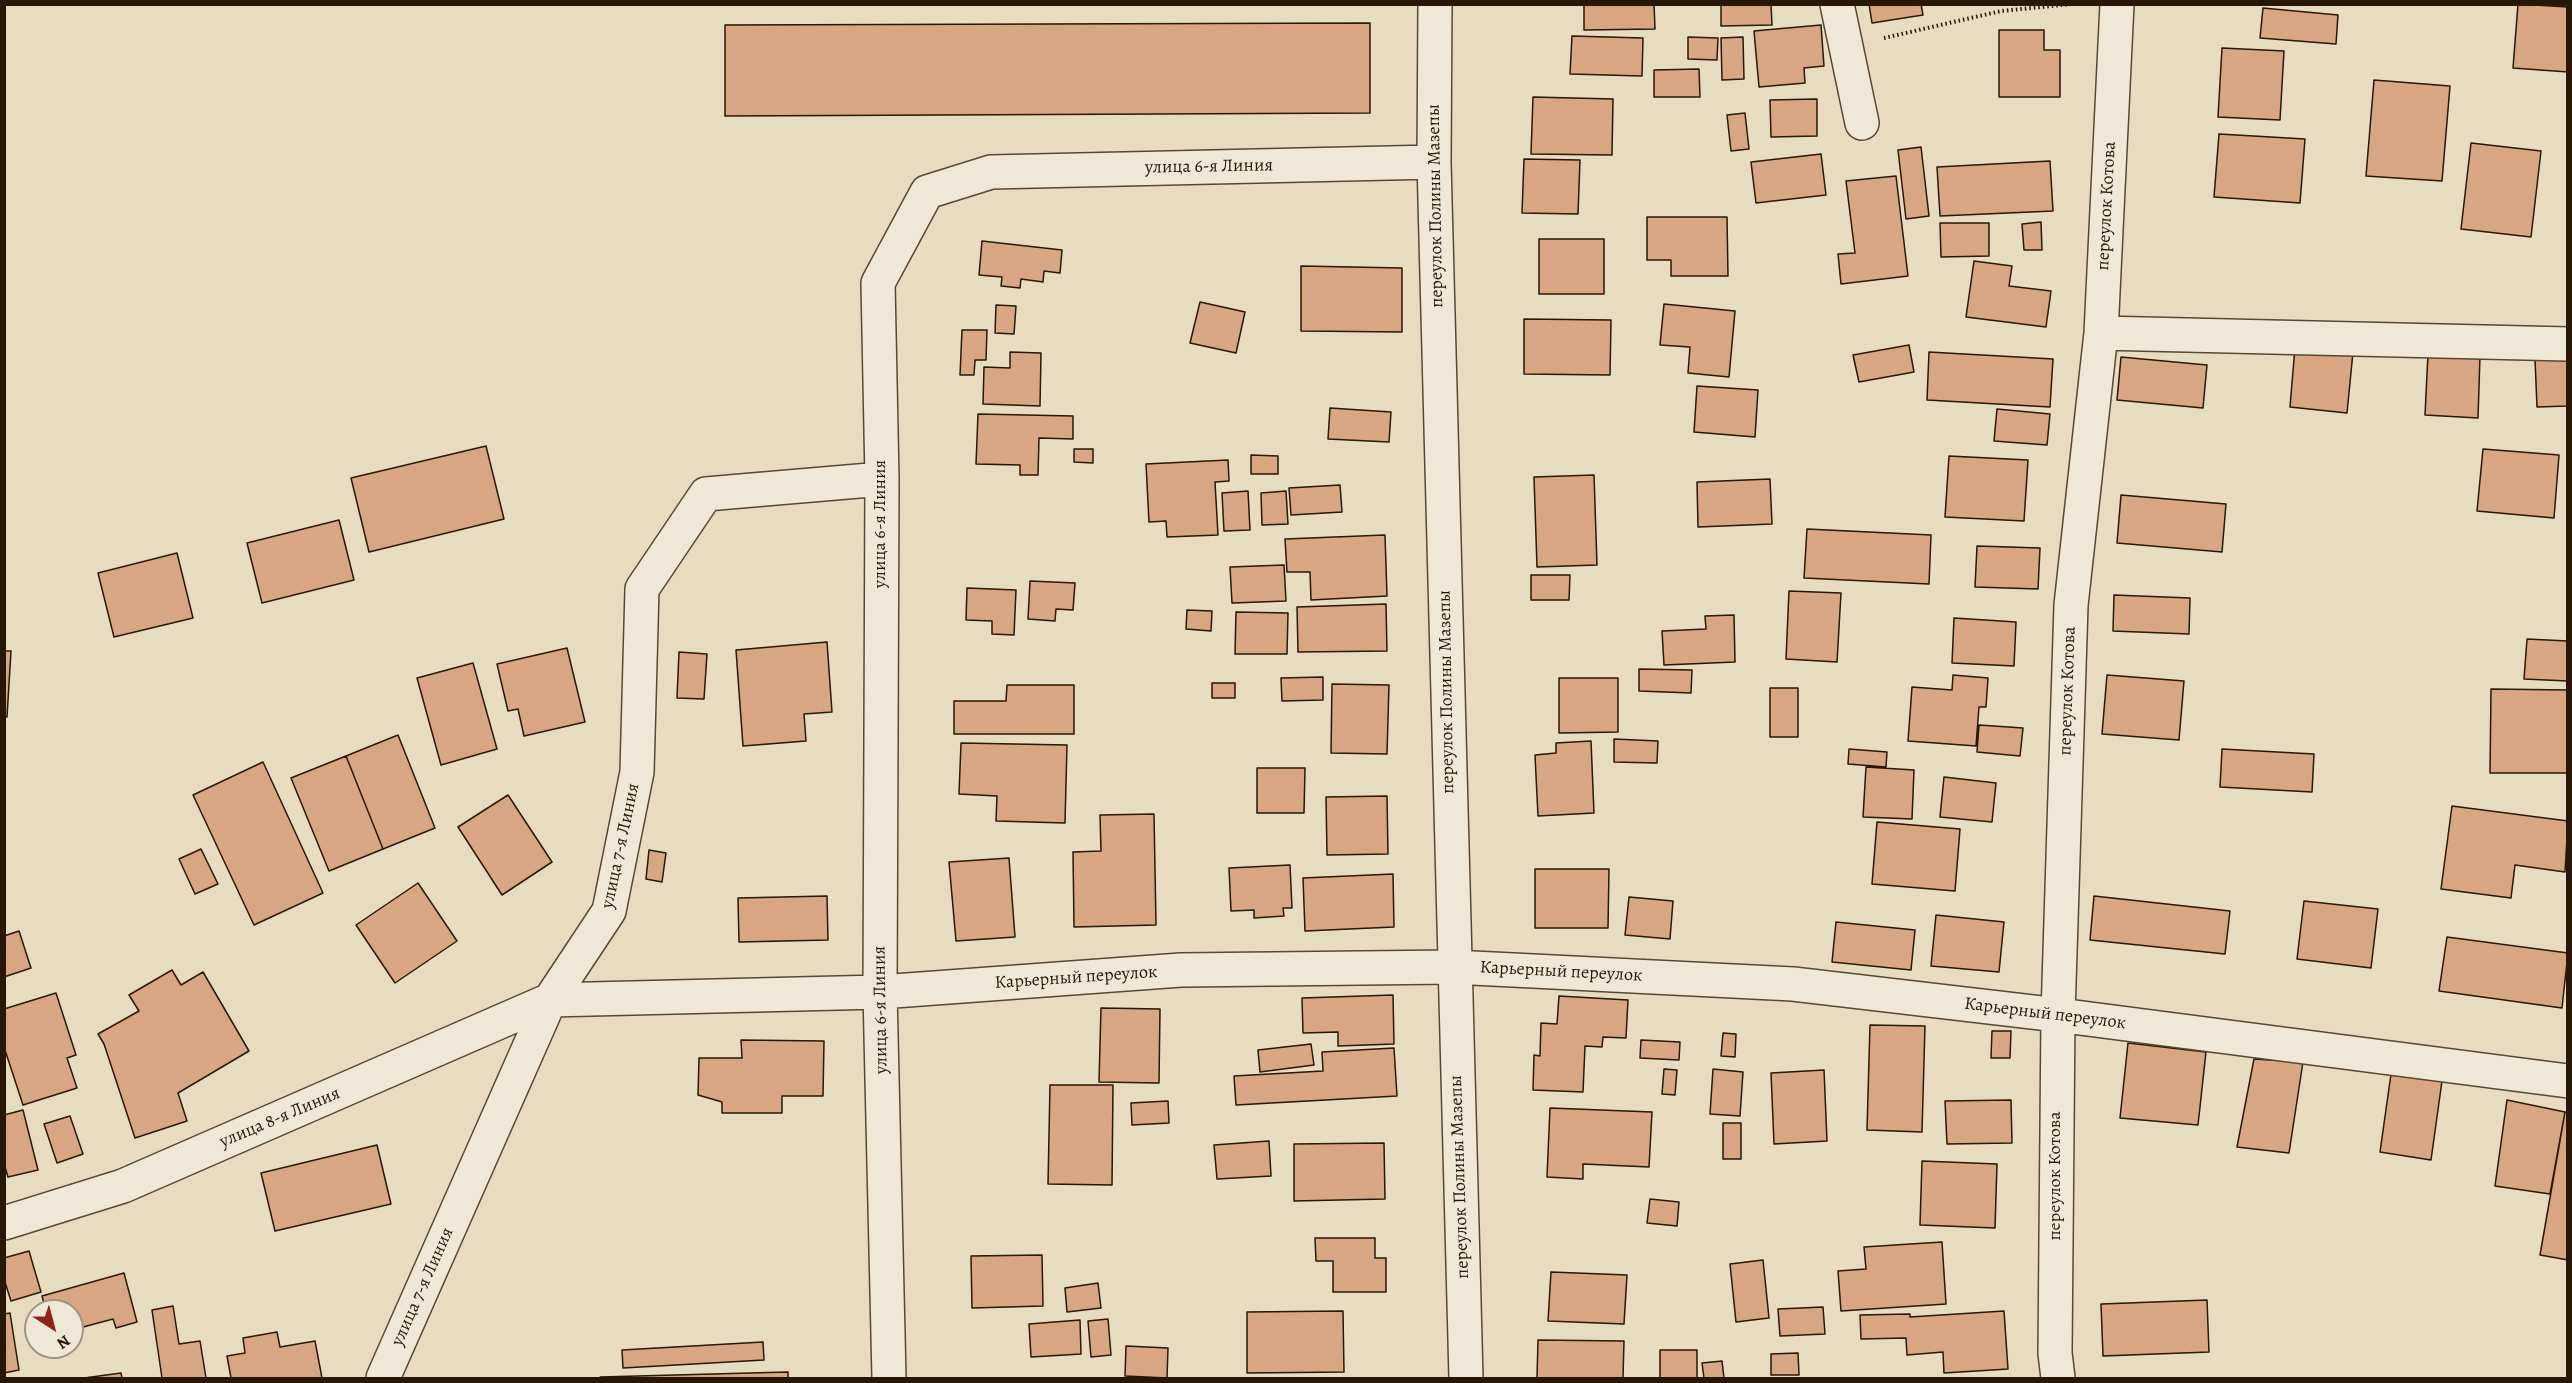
<!DOCTYPE html>
<meta charset="utf-8">
<style>
body{margin:0}
#map{position:relative;width:2572px;height:1383px;overflow:hidden;background:#e8dcc0;font-family:Alegreya,serif}
canvas{display:block}
.frame{position:absolute;inset:0;border:6px solid #281606;pointer-events:none}
.north{position:absolute;left:24px;top:1299px;width:60px;height:60px;box-sizing:border-box;background:#f0e8d6;border:2px solid #a09483;border-radius:50%;rotate:144deg;font-size:16px;font-weight:700;line-height:24px;text-align:center;color:#281606}
.north::after{content:'';display:block;margin:auto;width:21px;height:27px;background:#8f2418;clip-path:polygon(50% 0,100% 100%,50% 72%,0 100%)}
</style>
<div id="map">
<canvas width="2572" height="1383"></canvas>
<div class="frame"></div>
<div class="north">N</div>
</div>
<script>
const context = document.querySelector('canvas').getContext('2d');
context.lineJoin = 'round';
function fillPath(path, color) { context.fillStyle = color; context.fill(path, 'evenodd'); }
function stroke(path, color, width, dash) { context.strokeStyle = color; context.lineWidth = width; context.lineCap = dash ? 'butt' : 'round'; context.setLineDash(dash || []); context.stroke(path); }
function write(font, color, halo, rows, align = 'center') {
  context.font = font + ' Alegreya,serif'; context.lineWidth = 4.5; context.setLineDash([]); context.textBaseline = 'middle'; context.strokeStyle = halo; context.fillStyle = color; for (const [text, x, y, turn = 0] of rows) {
    context.save(); context.translate(x, y); context.rotate((+turn || 0) * Math.PI / 180); context.textAlign = isNaN(turn) ? turn : align; if (halo) context.strokeText(text, 0, 0); context.fillText(text, 0, 0); context.restore();
  }
}
const building = new Path2D(`
 M1584,4H1654L1655,29L1584,30Z
 M1721,4H1771L1772,25L1721,26Z
 M1869,4H1921L1923,15L1872,23Z
 M2518,4L2568,7V72L2513,68Z
 M2263,8L2338,15L2336,44L2260,38Z
 M1370,23V113L725,116V25Z
 M1821,25L1824,66L1804,68L1805,83L1759,87L1754,31Z
 M1999,30H2044V50H2060V97H1999Z
 M1572,36L1643,38L1642,76L1570,74Z
 M1688,37L1718,38L1717,60L1688,59Z
 M1743,37L1744,79L1722,80L1721,38Z
 M2222,48L2284,51L2280,120L2218,117Z
 M1699,69L1700,97H1654V70Z
 M2374,80L2450,86L2442,181L2366,176Z
 M1533,97L1613,99L1612,155L1531,154Z
 M1817,99V136L1771,137L1770,100Z
 M1745,113L1749,149L1731,151L1727,115Z
 M2219,134L2305,139L2300,203L2214,197Z
 M2471,143L2541,151L2531,237L2461,229Z
 M1921,147L1929,216L1906,219L1898,150Z
 M1821,154L1826,195L1756,203L1751,162Z
 M1524,159L1580,160L1578,214L1522,213Z
 M2050,161L2053,211L1940,216L1937,167Z
 M1896,176L1908,276L1841,284L1838,254L1855,253L1846,181Z
 M1647,217H1727L1728,276H1671V260H1647Z
 M2041,222L2042,250H2024L2022,224Z
 M1940,223H1989V256L1941,257Z
 M1539,239H1604V294H1539Z
 M982,241L1062,250L1060,273L1044,271L1043,282L1021,279L1020,288L1001,286L1002,277L979,275Z
 M1974,261L2012,266L2009,286L2051,291L2046,327L1966,317Z
 M1301,266L1402,268V332L1301,331Z
 M1200,302L1245,312L1236,353L1190,343Z
 M1664,304L1735,311L1729,377L1688,373L1690,347L1660,345Z
 M996,305L1016,306L1014,334L995,333Z
 M1524,319L1611,320L1610,375L1524,374Z
 M962,330H987L986,360H975L974,375H960Z
 M1909,345L1914,372L1859,382L1853,355Z
 M2295,347L2353,352L2347,413L2290,407Z
 M1010,352L1041,353L1040,406L983,404L984,367L1010,368Z
 M1929,352L2053,359L2050,407L1927,400Z
 M2428,354L2480,356L2478,418L2425,415Z
 M2121,357L2207,365L2203,408L2117,400Z
 M2568,358V406L2537,407L2535,359Z
 M1697,386L1758,390L1755,437L1694,432Z
 M1330,408L1391,412L1389,442L1328,439Z
 M1997,409L2050,414L2047,445L1994,441Z
 M978,414L1073,416V439L1039,438L1038,475H1020V465L976,464Z
 M486,446L504,519L369,552L351,478Z
 M1074,449H1093V463L1074,462Z
 M2483,449L2559,455L2554,518L2477,511Z
 M1251,455L1278,456V474H1251Z
 M1949,456L2028,460L2024,521L1945,517Z
 M1228,460L1229,481L1215,482L1218,535L1167,537L1166,521L1149,522L1146,464Z
 M1594,475L1597,565L1537,567L1534,477Z
 M1770,479L1772,524L1698,527L1697,482Z
 M1340,485L1342,512L1291,515L1289,488Z
 M1248,491L1250,530L1224,531L1222,493Z
 M1286,491L1288,524L1262,525L1261,493Z
 M2121,495L2226,504L2222,552L2117,543Z
 M339,520L354,580L262,603L247,543Z
 M1807,529L1931,535L1929,584L1804,578Z
 M1385,535L1387,596L1311,600L1310,572H1287L1285,539Z
 M1977,546L2040,548L2038,589L1975,587Z
 M177,553L193,618L114,637L98,573Z
 M1284,565L1286,601L1232,603L1230,567Z
 M1531,575H1570L1569,600H1531Z
 M1030,581L1075,583L1073,610L1056,609L1055,621L1028,619Z
 M967,588L1016,590L1014,635L992,634V621L966,620Z
 M1789,591L1841,593L1837,662L1786,659Z
 M2114,595L2190,598L2189,634L2113,631Z
 M1386,604L1387,651L1298,652L1297,607Z
 M1187,610L1212,611L1211,631L1186,629Z
 M1236,612L1288,613L1287,654H1235Z
 M1734,615L1735,662L1664,665L1662,631L1706,629L1705,616Z
 M1954,618L2016,622L2014,666L1952,663Z
 M2527,639L2568,641V681L2524,679Z
 M827,642L832,712L804,714L806,741L743,746L736,650Z
 M567,648L585,722L524,736L518,709L508,711L497,664Z
 M4,651H11L7,717H4Z
 M679,652L707,654L704,699L677,698Z
 M473,663L497,749L441,765L417,678Z
 M1639,669L1692,670L1691,693L1639,691Z
 M1953,675L1988,678L1986,707H1979L1976,746L1908,741L1912,687L1952,690Z
 M2107,675L2184,681L2179,740L2102,734Z
 M1323,677V700L1282,701L1281,678Z
 M1559,678H1618V732L1559,733Z
 M1212,683H1235V698H1212Z
 M1332,684L1389,685L1387,754L1331,753Z
 M1007,685H1074V734H954V701H1006Z
 M1770,688H1798V737H1770Z
 M2491,689L2568,690V773H2490Z
 M1979,725L2023,728L2020,756L1977,752Z
 M398,735L435,828L383,849L346,756Z
 M1614,739L1658,741L1657,763L1614,762Z
 M1591,741L1594,813L1538,816L1535,755L1556,753V743Z
 M961,743L1067,745L1065,823L996,821L997,796L959,794Z
 M1849,749L1887,752L1886,767L1848,764Z
 M2222,749L2314,754L2312,792L2220,787Z
 M346,756L383,849L329,871L291,778Z
 M263,762L323,893L254,925L193,795Z
 M1866,767L1914,770L1912,819L1863,817Z
 M1257,768H1305L1304,813H1257Z
 M1944,777L1996,783L1992,822L1940,817Z
 M508,795L552,862L502,895L458,827Z
 M1387,796L1388,854L1327,855L1326,797Z
 M2452,806L2568,821L2565,872L2515,865L2511,898L2441,889Z
 M1154,814L1156,925L1074,927L1073,852L1101,851L1100,815Z
 M1877,822L1960,829L1955,891L1872,884Z
 M201,849L218,884L195,894L179,859Z
 M649,850L666,853L662,882L646,879Z
 M1009,858L1015,937L956,941L949,862Z
 M1290,865L1292,908H1283L1284,916L1254,918V910L1231,911L1229,868Z
 M1535,869H1609L1608,928H1535Z
 M1393,874L1394,927L1305,931L1303,878Z
 M418,883L457,941L395,983L356,925Z
 M827,896L828,940L739,942L738,898Z
 M2094,896L2230,911L2225,954L2090,940Z
 M1629,897L1673,901L1670,939L1625,935Z
 M2304,901L2378,909L2371,968L2297,959Z
 M1936,915L2004,922L1999,972L1931,966Z
 M1836,922L1915,930L1911,970L1832,962Z
 M19,931L31,968L4,977V936Z
 M2447,937L2568,953L2562,1008L2439,991Z
 M172,970L181,985L203,972L249,1051L178,1093L187,1121L135,1138L104,1044L98,1034L139,1011L129,995Z
 M56,993L76,1055L67,1058L77,1088L23,1105L4,1047V1009Z
 M1393,995L1394,1044L1338,1046V1032L1303,1033L1302,998Z
 M1559,996L1628,1000L1626,1038L1603,1037L1602,1047L1585,1046L1583,1092L1533,1090L1534,1055L1540,1056L1541,1023L1557,1024Z
 M1101,1008L1160,1009L1159,1083L1099,1082Z
 M1870,1025L1925,1026L1922,1132L1867,1130Z
 M1992,1031H2011L2010,1058H1991Z
 M1723,1033L1736,1034L1735,1057L1721,1056Z
 M741,1040L824,1041L823,1096H782V1113H722V1102L698,1095L699,1058H742Z
 M1641,1040L1680,1042L1679,1060L1640,1058Z
 M2128,1043L2206,1052L2198,1125L2120,1118Z
 M1311,1044L1314,1065L1260,1072L1258,1050Z
 M1394,1048L1397,1096L1236,1105L1234,1076L1323,1071L1322,1052Z
 M2254,1059L2303,1062L2289,1153L2237,1147Z
 M1664,1069L1677,1070L1675,1095L1662,1094Z
 M1713,1069L1743,1072L1740,1116L1710,1114Z
 M1824,1070L1827,1141L1774,1144L1771,1073Z
 M2391,1074L2442,1081L2431,1160L2380,1152Z
 M1050,1085H1113L1112,1185L1048,1184Z
 M2011,1100L2012,1143L1947,1144L1945,1101Z
 M2507,1100L2565,1112L2550,1194L2495,1186Z
 M1168,1101L1169,1123L1132,1125L1131,1103Z
 M1550,1108L1652,1112L1649,1167L1583,1164V1179L1547,1177Z
 M23,1110L38,1170L8,1177L4,1164V1115Z
 M2565,1112H2568V1260L2540,1255Z
 M70,1116L83,1154L57,1163L44,1124Z
 M1723,1123H1741V1159H1723Z
 M1269,1141L1271,1176L1217,1179L1214,1145Z
 M1384,1143L1385,1199L1294,1201V1144Z
 M377,1145L391,1204L275,1231L261,1173Z
 M1922,1161L1997,1164L1995,1228L1920,1225Z
 M1650,1199L1679,1202L1677,1226L1647,1223Z
 M1315,1238H1375V1258H1386V1292H1333V1261H1316Z
 M1942,1242L1946,1304L1841,1311L1838,1271L1866,1269L1864,1247Z
 M29,1251L41,1292L11,1301L4,1279V1258Z
 M1042,1255L1043,1306L972,1308L971,1256Z
 M1763,1260L1769,1318L1736,1322L1730,1264Z
 M1551,1272L1627,1275L1624,1324L1548,1321Z
 M124,1273L137,1322L116,1328L113,1319L72,1330V1311H46L42,1296Z
 M1098,1283L1101,1308L1067,1312L1065,1288Z
 M2207,1300L2209,1352L2103,1356L2101,1304Z
 M173,1306L179,1344L200,1341L206,1378H162L152,1310Z
 M1823,1307L1825,1334L1780,1336L1778,1309Z
 M1343,1311L1344,1372L1247,1373V1312Z
 M2004,1311L2008,1369L1944,1373L1943,1352L1907,1355L1906,1338L1861,1339L1860,1315L1910,1314V1317Z
 M10,1313L19,1370L4,1373V1314Z
 M1108,1319L1111,1355L1091,1357L1088,1321Z
 M1080,1320L1081,1354L1031,1357L1029,1324Z
 M277,1332L280,1347L315,1341L322,1378H231L227,1356L245,1353L243,1338Z
 M1538,1340L1624,1341L1623,1378H1537Z
 M763,1342L764,1360L623,1368L622,1350Z
 M1126,1346L1168,1348L1167,1378L1125,1376Z
 M1660,1350H1697V1378H1660Z
 M1798,1353L1799,1375H1771V1354Z
 M1722,1361L1724,1378H1704L1702,1363Z
 M788,1372V1378H600V1377Z
 M121,1373L122,1378H84Z`);
fillPath(building, '#d9a684');
stroke(building, '#281606', 1.5);
const street = new Path2D(`
 M1435,4L1434,162L1466,1378
 M1837,4L1862,123
 M2101,333L2568,344
 M4,1223L123,1186L550,1000L880,992L1181,970L1453,967L1793,984L2058,1015L2568,1081
 M383,1378L550,1000L609,911L637,772L642,589L706,494L882,479
 M889,1378L880,992L882,479L878,283L927,192L991,172L1434,162
 M2058,1378L2055,1353L2058,1015L2071,605L2101,333L2117,4`);
stroke(street, '#584834', 36);
stroke(new Path2D(`
 M1884,38L2001,11L2072,4`), '#281606', 4, [1.5, 3]);
stroke(street, '#f0e8d6', 33);
write('18px', '#281606', '#f0e8d6', [
 ["улица 6-я Линия",1209,167,-1],
 ["переулок Полины Мазепы",1436,206,-91],
 ["переулок Котова",2107,206,-87],
 ["улица 6-я Линия",881,524,-90],
 ["переулок Котова",2068,691,-88],
 ["переулок Полины Мазепы",1447,692,-91],
 ["улица 7-я Линия",621,846,-78],
 ["Карьерный переулок",1561,972,3],
 ["Карьерный переулок",1076,978,-4],
 ["улица 6-я Линия",881,1010,-91],
 ["Карьерный переулок",2045,1014,7],
 ["улица 8-я Линия",280,1118,-23],
 ["переулок Котова",2056,1176,-90],
 ["переулок Полины Мазепы",1460,1177,-92],
 ["улица 7-я Линия",423,1287,-66]
]);
</script>
